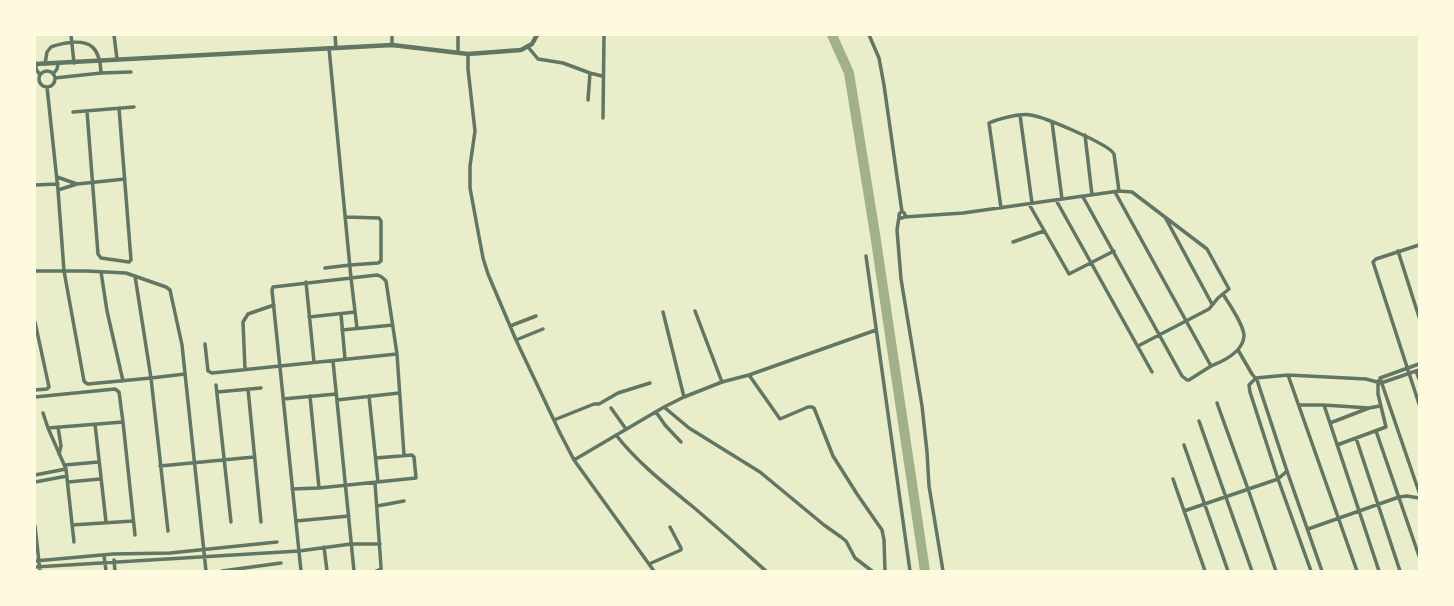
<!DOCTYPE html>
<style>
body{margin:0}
#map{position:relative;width:1454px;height:606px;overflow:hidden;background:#e9edc9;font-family:"Noto Sans",sans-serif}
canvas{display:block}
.frame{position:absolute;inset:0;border:36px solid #fefae0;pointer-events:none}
</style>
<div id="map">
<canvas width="1454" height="606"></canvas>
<div class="frame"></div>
</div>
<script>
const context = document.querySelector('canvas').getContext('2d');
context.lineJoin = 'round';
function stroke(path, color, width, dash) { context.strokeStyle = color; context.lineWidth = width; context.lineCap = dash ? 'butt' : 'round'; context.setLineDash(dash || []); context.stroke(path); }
stroke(new Path2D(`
 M832,35L849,73L875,234L925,571`), '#a3b18a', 10);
stroke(new Path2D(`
 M71,35L74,63
 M114,35L117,59
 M335,35L336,48
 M392,35V45
 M869,35L879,58L884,85L902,212
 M528,47L538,59L563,63L590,73L602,76
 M329,48L351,278L357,328
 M458,52V35
 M468,54V69L475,131L470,166V188L483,258L488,274L516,340L560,433L574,460L654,571
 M36,64V69L40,75
 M45,64L47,52L51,47C55,45 61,44 66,43C91,39 100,48 101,73
 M39 79a8 8 0 1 1 16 0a8 8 0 1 1-16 0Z
 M53,74L57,69L58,64
 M55,78L101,73L131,72
 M47,87L58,190L64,271L84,381L86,383L88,384L151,378L185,374
 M588,100L590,73
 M87,111L98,254L101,258L129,262L131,260L119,108
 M73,112L134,107
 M1020,115L1032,203
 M603,118L604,35
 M1052,122L1062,199
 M1085,135L1092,195
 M57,177L77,184L58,190
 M77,184L125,179
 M35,185L58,184
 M1115,192L1211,366C1224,361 1243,351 1244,336C1244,325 1229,304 1223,294
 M1083,197L1182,376L1187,380H1189L1211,366
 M1056,200L1152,372
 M1029,204L1069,274L1114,251
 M1001,208L989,123C998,119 1020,113 1031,115C1044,117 1109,144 1114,154L1119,191
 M899 215a3 3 0 1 1 6 0a3 3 0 1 1-6 0Z
 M899,217L897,230L901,279L922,406L927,452L929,486L943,571
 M904,217L963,213L1119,191L1132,192L1207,249L1229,289L1218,298L1209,309L1138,346
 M1165,217L1212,304
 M1013,242L1044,231
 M1419,245L1376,259L1373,262L1419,404
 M1398,251L1419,317
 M866,256L910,571
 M325,268L350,265L378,263L381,261V221L379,218L345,217
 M35,271H87L126,273L166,287L170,290L182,345L206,571
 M101,272L107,311L123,381
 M135,276L151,378L168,531
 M306,282L314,362
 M695,311L722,382
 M663,312L684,397
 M341,314L345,359
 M309,317L355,312
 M35,322L49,387L47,389L35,390
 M510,326L536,316
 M342,330L393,325
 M516,340L543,329
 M205,344L208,371L212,373L397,354
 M1238,350L1252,374L1257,380L1287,471L1322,571
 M333,361L354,571
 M245,369L243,322L248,314L274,305
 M1416,371L1419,379
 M749,375L780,419L808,407H812L814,408L833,456L857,494L882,530L884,540L885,571
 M1288,375L1357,571
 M1380,378L1419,492
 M1380,378L1419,364
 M216,385L231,522
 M248,389L261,522
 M217,392L261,388
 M310,396L319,488
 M369,396L378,482
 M35,397L115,389L119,392L123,422L135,535
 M283,399L336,394
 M337,400L399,393
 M1217,403L1248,489L1276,571
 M1299,405H1324L1369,408
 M1324,405L1379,571
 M664,407L689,428L760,472L824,525L841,537L846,541L855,558L872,571
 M611,408L626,429
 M656,412L665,425L681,442
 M43,413L48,428L66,469L74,542
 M554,420L594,404H599L618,393L650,383
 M1199,421L1252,571
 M1330,423L1369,408L1380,406
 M95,424L106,522
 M58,427L61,446L59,454
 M48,428L123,422
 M1376,431L1419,556
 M616,435C638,463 665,484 692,506C717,527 741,549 766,571
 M1356,438L1400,571
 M1184,445L1228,571
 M1337,445L1386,427L1378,394V381
 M574,460L664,407L684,397L722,382L749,375L876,330
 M65,465L98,462
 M160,466L254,457
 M35,475L66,469
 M1173,479L1205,571
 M35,482L67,476
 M68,482L100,479
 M375,483L381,567V569L376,571
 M292,489L319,488L416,478L414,457L412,455L376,458
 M377,506L404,501
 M1184,511L1278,479L1287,471
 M296,521L349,516
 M72,525L133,521
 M35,526L40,571
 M1308,529L1399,497L1407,496L1419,498
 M324,547L327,571
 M104,555L106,571
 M114,560L115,571
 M35,561L113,554L170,553L277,542
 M649,564L681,550V548L670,527
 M35,567L299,551L351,544H380
 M222,571L281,563
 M301,571L272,290L273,287L377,275C382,276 383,278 386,281L397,354L404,455
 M1311,571L1278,479L1250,392L1249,385L1256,378L1288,375L1366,379L1381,383L1419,370`), '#617663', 3.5);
stroke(new Path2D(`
 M35,64L392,45L468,54L521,50L532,44L537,35`), '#617663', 4.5);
</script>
